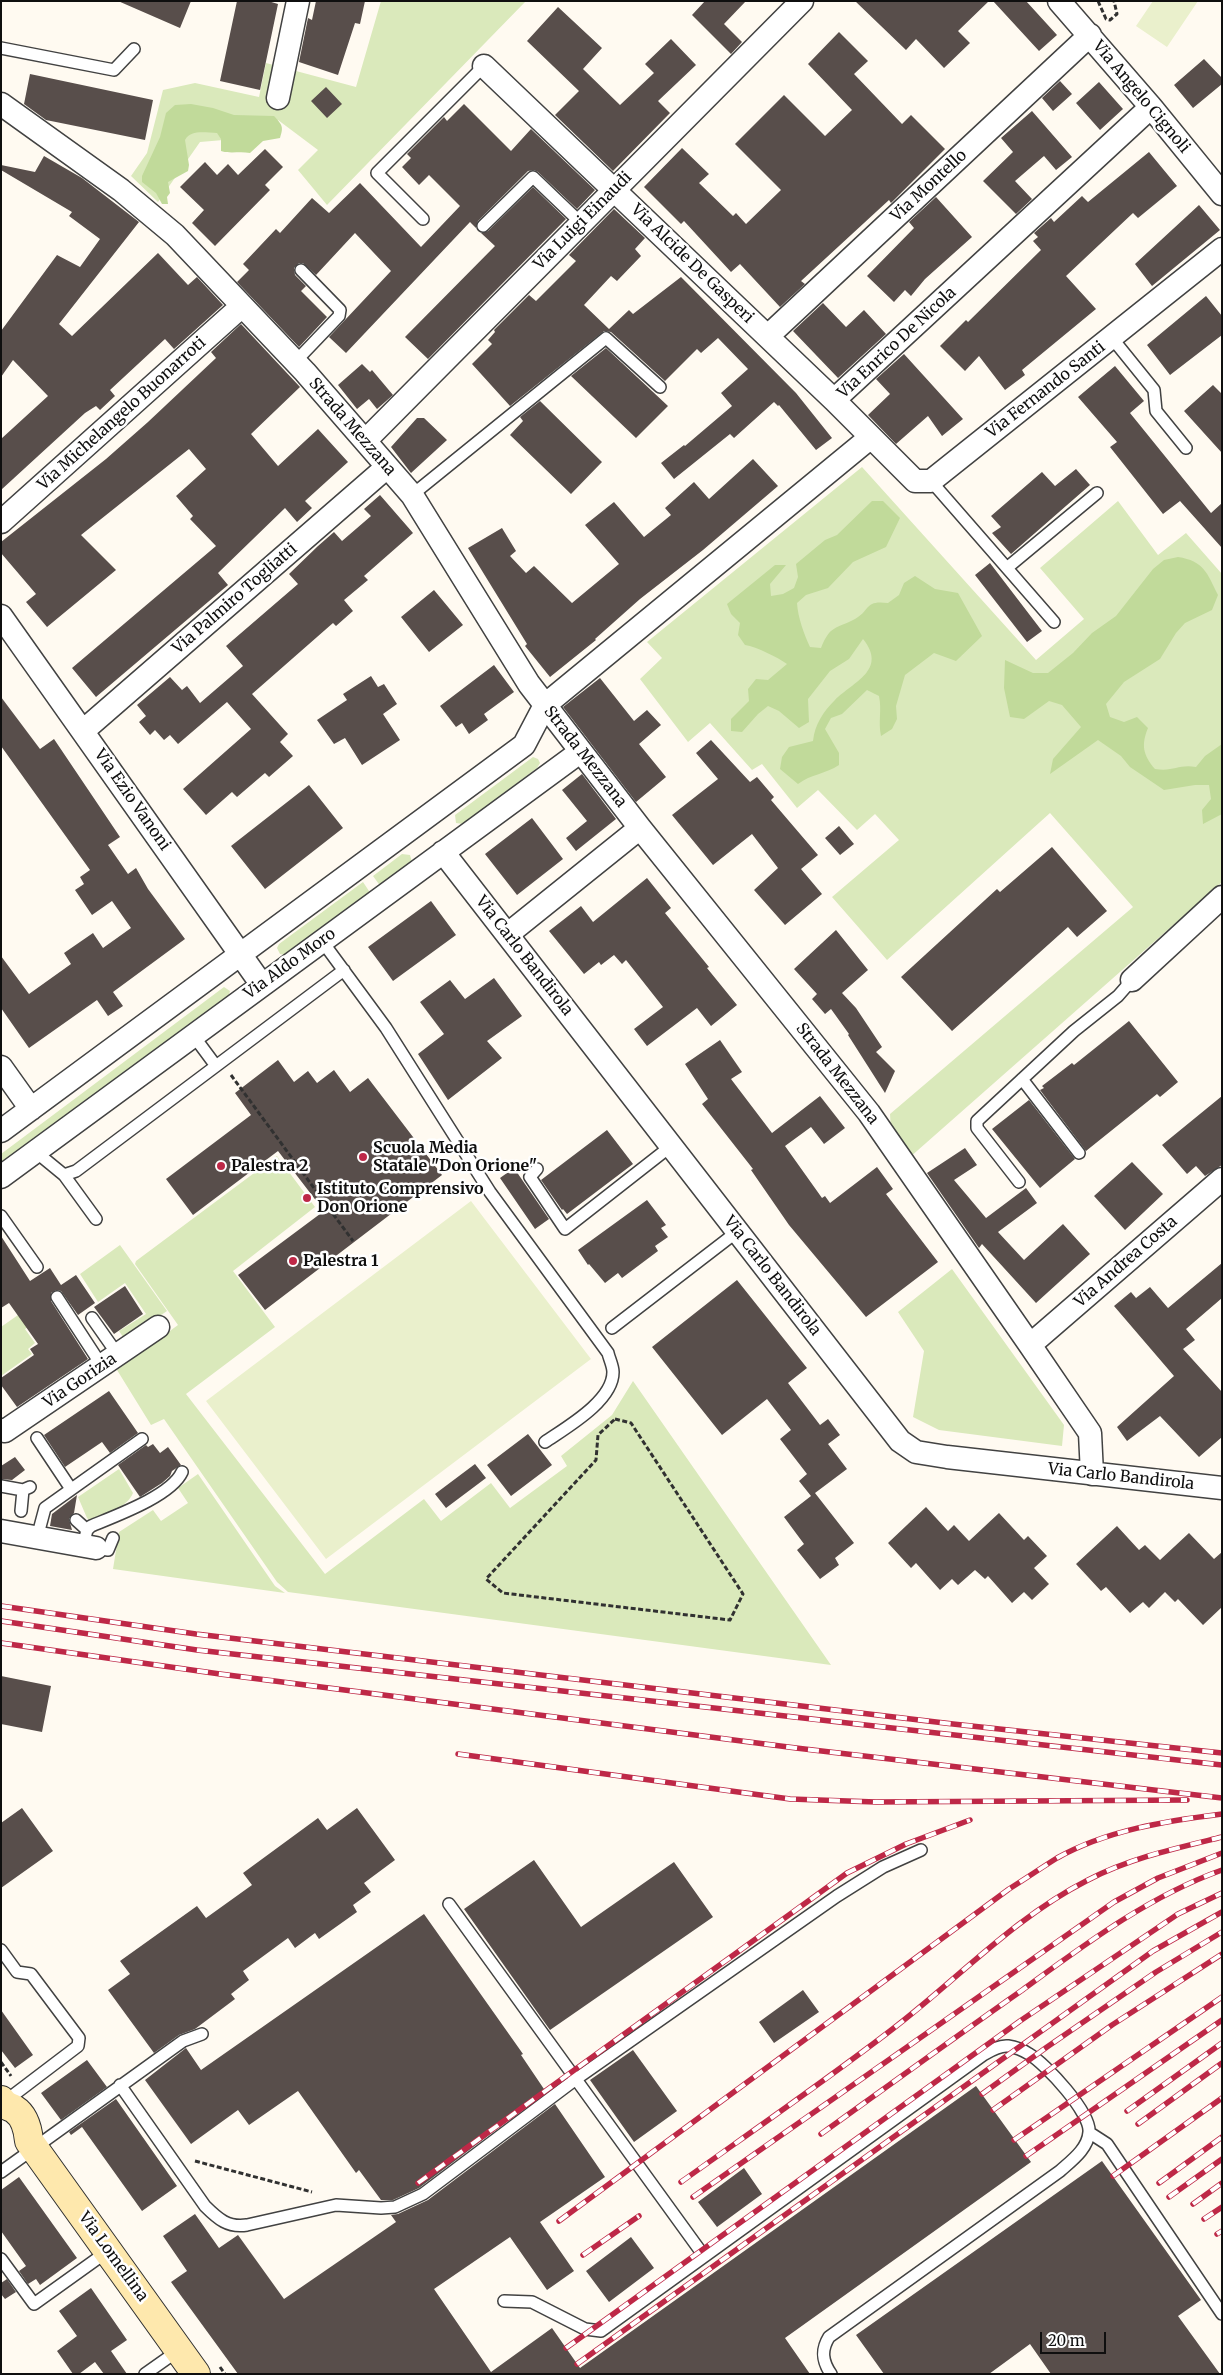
<!DOCTYPE html>
<style>
body{margin:0}
#map{position:relative;width:1223px;height:2375px;overflow:hidden;background:#fffaf1;font-family:Merriweather,serif}
canvas{display:block}
.frame{position:absolute;inset:0;border:2px solid #0f0f0f;pointer-events:none}
.scale{position:absolute;left:1040px;top:2332px;width:66px;height:22px;box-sizing:border-box;border:2px solid #0f0f0f;border-top:0;padding-left:6px;font-size:15px;line-height:18px;white-space:nowrap;color:#0f0f0f;-webkit-text-stroke:4px #fff;paint-order:stroke}
</style>
<div id="map">
<canvas width="1223" height="2375"></canvas>
<div class="frame"></div>
<div class="scale">20 m</div>
</div>
<script>
const context = document.querySelector('canvas').getContext('2d');
context.lineJoin = 'round';
function fillPath(path, color) { context.fillStyle = color; context.fill(path, 'evenodd'); }
function stroke(path, color, width, dash) { context.strokeStyle = color; context.lineWidth = width; context.lineCap = dash ? 'butt' : 'round'; context.setLineDash(dash || []); context.stroke(path); }
function write(font, color, halo, rows, align = 'center') {
  context.font = font + ' Merriweather,serif'; context.lineWidth = 5; context.setLineDash([]); context.textBaseline = 'middle'; context.strokeStyle = halo; context.fillStyle = color; for (const [text, x, y, turn = 0] of rows) {
    context.save(); context.translate(x, y); context.rotate((+turn || 0) * Math.PI / 180); context.textAlign = isNaN(turn) ? turn : align; if (halo) context.strokeText(text, 0, 0); context.fillText(text, 0, 0); context.restore();
  }
}
fillPath(new Path2D(`
 M381,1H526L327,205L298,170L318,150L278,120L247,138L200,142L158,202L131,176L147,153L163,90L195,83L259,97L266,63L356,87Z
 M862,467L1036,660L1084,619L1040,568L1118,501L1158,555L1186,533L1222,574V882L909,1158L891,1130L890,1114L1133,907L1050,813L887,960L832,897L899,840L875,814L857,830L818,790L797,808L762,764L752,770L710,723L688,742L640,679L662,658L647,642Z
 M533,757L538,759L540,763L537,768L463,824L456,823L455,815Z
 M402,854L410,855L412,862L381,887L373,876Z
 M363,882L371,894L285,955L280,954L277,948L279,944Z
 M224,987L230,991L228,998L1,1169V1154Z
 M277,1156L315,1207L233,1271L275,1327L186,1394L325,1574L424,1499L441,1521L491,1483L510,1508L567,1466L561,1456L612,1415L633,1381L831,1665L288,1592L277,1582L164,1419L151,1425L117,1370L178,1325L135,1264L136,1261Z
 M120,1245L167,1311L125,1340L119,1331L146,1314L125,1283L98,1302L80,1274Z
 M952,1269L1064,1425L1062,1446L939,1430L913,1417L924,1351L898,1312Z
 M45,1296L54,1309L25,1329L35,1343L28,1349L32,1354L1,1376V1327Z
 M119,1469L133,1493C127,1508 104,1515 90,1521L87,1518L78,1497Z
 M198,1474L275,1586L285,1593L113,1569L119,1532L153,1510L161,1521L188,1503L178,1488Z`), '#dae9bb');
fillPath(new Path2D(`
 M191,104L213,108L234,115L274,116C282,125 284,126 280,138L263,141L250,153C240,151 230,154 221,151V139L217,133C206,133 191,129 185,140L189,165L188,171L168,182L170,193L167,197L168,204H162L156,193L142,182V176L160,137L166,113L175,105Z
 M872,501H883L900,518L886,547L853,562L828,588L806,595L797,603C798,618 804,634 810,647L821,648C830,625 836,629 855,619C871,610 864,600 888,603L899,595L904,583L915,576L935,589L958,593L982,636L956,661L934,653L905,675L896,706L897,719L892,729L881,736C878,722 882,710 879,696L867,690L842,714L831,718L825,729L839,753V765C826,774 811,774 798,784L780,769L782,757L789,747L813,741C815,724 823,712 835,700C853,682 888,670 863,639L849,659L830,671L808,699L809,722L799,728L779,711L768,706L758,714L742,732L731,731V719L749,701L748,689L756,679L768,680L787,664C777,657 757,647 745,645L738,635L740,623L731,614L727,604L775,565H786L770,584L771,596L783,594L794,588L798,577L796,564L825,540L837,535Z
 M1178,557C1204,561 1207,573 1218,595L1212,610L1185,623L1176,633L1160,659L1124,682L1106,704L1110,717L1124,722L1137,717L1148,728C1141,745 1143,755 1155,769C1174,772 1178,764 1196,767L1205,756L1222,744V814L1203,824L1202,810L1211,799L1209,785H1195L1164,790L1130,767L1121,756L1098,740L1050,774L1053,759L1081,727L1062,705L1049,701L1024,719L1010,717L1004,688L1005,660L1033,673H1048L1073,653L1092,633L1116,616L1153,569L1164,560Z`), '#c1da9a');
fillPath(new Path2D(`
 M1153,1H1198L1167,47L1136,26Z
 M471,1201L591,1359L326,1559L206,1401Z`), '#eaf0cc');
fillPath(new Path2D(`
 M118,1H191L180,28Z
 M237,1H268L278,4L260,90L220,81Z
 M316,1H365L360,24L355,23L338,75L299,62L308,18L312,20Z
 M705,1H746L724,24L742,42L731,54L692,15Z
 M855,1H989L958,31L970,43L944,68L916,39L906,50Z
 M993,1H1026L1057,35L1039,51Z
 M558,7L602,48L583,69L620,105L654,73L645,64L671,39L696,65L658,101L670,113L613,171L555,115L579,91L527,41Z
 M839,32L868,61L854,74L902,124L911,115L945,149L891,203L889,200L801,281L805,284L780,307L740,264L731,272L684,221L681,224L644,187L682,148L709,174L699,183L733,216L736,213L746,224L781,190L735,144L784,95L825,136L852,110L808,64Z
 M1204,59L1222,78V84L1193,108L1174,85Z
 M30,74L153,100L145,140L46,120L24,104Z
 M1060,81L1072,94L1053,111L1042,98Z
 M1099,82L1123,109L1100,130L1076,103Z
 M326,87L342,104L327,118L311,101Z
 M464,104L511,151L531,129L595,190L577,209L538,172L534,170L528,171L478,221L476,228L470,222L346,353L329,337L391,271L355,233L316,275L303,263H299L294,268L295,275L306,286L301,291L327,317L299,347L237,282L249,270L243,264L276,229L280,233L312,198L329,213L360,183L421,247L460,206L429,175L419,185L402,167L411,158L407,154L444,117L447,121Z
 M1032,111L1072,157L1056,170L1044,156L1015,181L1032,199L1016,214L983,181L1013,152L1001,138Z
 M265,149L283,167L265,185L270,190L215,246L192,223L204,210L180,187L205,162L217,175L228,164L238,175Z
 M1149,152L1177,186L1138,218L1133,213L1066,276L1096,309L1022,370L1025,375L1005,390L979,356L965,371L940,346L966,320L968,322L1041,250L1033,241L1038,237L1034,233L1051,218L1054,222L1082,196L1088,202Z
 M44,156L82,178L139,222L59,324L72,336L158,253L188,285L197,277L223,305L174,349L165,339L110,390L115,396L100,410L96,406L85,413L1,490V439L48,396L13,360L1,377V331L57,255L80,267L100,239L69,216L72,212L1,170V165L35,172Z
 M533,187L566,219L428,359L405,337L495,246L481,233L488,231Z
 M936,197L972,237L925,279L911,296L905,290L894,302L867,276L914,228L909,222Z
 M1199,205L1220,230L1152,286L1135,264Z
 M614,209L645,238L635,249L641,256L617,281L611,276L584,305L609,329L629,310L633,314L681,277L796,393L832,438L816,450L779,405L778,406L774,402L734,438L730,434L674,479L661,463L684,445L685,446L732,406L721,393L748,369L718,338L701,353L697,349L665,381L611,332L604,331L510,406L472,364L492,344L488,340L495,332L494,330L529,295L536,301L576,261L569,255Z
 M1206,296L1222,316V335L1170,375L1147,345Z
 M823,303L846,327L864,310L886,334L838,378L793,331Z
 M241,324L300,387L251,434L278,466L318,429L348,462L305,501L312,508L297,522L285,508L218,573L228,585L96,697L72,668L216,546L190,519L193,516L176,496L206,469L189,449L81,535L116,570L47,627L26,602L36,594L1,553V542L106,459L148,422L216,358L211,352Z
 M606,348L668,406L636,438L571,376Z
 M904,354L963,419L942,436L928,416L896,444L868,415L890,394L876,379Z
 M362,364L370,372L372,370L393,395L377,409L369,399L357,409L338,385Z
 M1115,366L1144,401L1130,413L1211,513L1222,503V548L1180,501L1163,514L1110,447L1117,442L1078,397Z
 M1213,385L1222,394V453L1184,411Z
 M540,401L602,462L571,494L510,435L523,421L520,417Z
 M417,418H424L447,440L411,473L391,447Z
 M753,459L778,486L703,550L640,599L595,639L596,640L550,677L525,646L527,644L468,548L502,528L516,551L510,556L526,573L534,566L572,603L619,564L585,525L614,502L644,537L671,515L665,508L694,482L709,499Z
 M1076,469L1090,485L1011,554L992,533L1001,527L991,516L1042,472L1055,486Z
 M380,495L413,533L364,576L368,580L344,600L353,611L336,626L333,623L252,694L288,734L280,742L293,756L269,777L265,773L237,797L232,792L206,815L183,789L251,729L227,702L178,744L170,735L164,740L155,730L150,735L139,722L146,716L137,705L170,677L182,690L187,686L200,703L243,666L226,646L298,584L289,574L318,546L334,532L342,541L371,516L364,509Z
 M990,563L1042,631L1027,642L975,575Z
 M434,590L463,625L429,652L401,617Z
 M494,665L514,692L484,714L488,720L469,734L462,723L456,727L440,706Z
 M371,676L378,687L384,684L397,704L383,714L400,740L362,765L345,738L334,744L317,720L347,700L343,694Z
 M600,678L634,721L647,710L661,725L639,744L666,777L636,802L563,707Z
 M1,697L40,749L54,739L120,837L108,845L128,874L136,868L148,889L185,939L113,992L123,1006L108,1016L97,1000L29,1048L1,1008V956L29,994L71,964L64,953L93,933L103,948L131,928L112,901L92,915L75,890L84,884L80,877L90,870L1,746Z
 M711,740L750,782L757,777L774,797L771,800L818,855L801,869L822,894L785,925L754,890L778,868L752,834L713,865L672,815L718,779L696,753Z
 M582,774L616,819L576,851L566,838L587,821L562,790Z
 M309,785L343,828L265,889L231,846Z
 M532,818L563,859L517,895L485,854Z
 M839,826L854,844L840,855L825,838Z
 M1052,847L1107,911L1077,937L1068,927L952,1031L901,977L997,889L1000,892Z
 M647,878L671,908L665,913L709,967L707,968L737,1005L711,1026L697,1008L647,1046L634,1029L663,1007L626,960L622,964L614,955L601,965L599,962L584,974L549,931L581,906L593,922Z
 M431,901L456,935L393,981L368,947Z
 M836,930L868,970L842,993L856,1008L882,1047L876,1052L895,1071L885,1093L848,1035L849,1034L831,1009L825,1014L812,999L817,994L794,969Z
 M494,978L522,1016L487,1041L502,1058L448,1100L418,1054L444,1034L420,1002L450,980L465,999Z
 M1129,1021L1178,1082L1160,1097L1157,1094L1086,1151L1040,1090L1044,1088L1042,1086L1072,1063L1074,1065Z
 M720,1040L742,1072L731,1079L772,1133L820,1096L845,1128L824,1144L811,1127L785,1146L822,1198L825,1196L830,1203L877,1167L893,1189L886,1194L938,1262L866,1317L789,1225L751,1170L753,1169L702,1104L708,1099L685,1064Z
 M278,1060L294,1082L308,1071L317,1083L334,1070L350,1092L368,1078L442,1175L265,1310L238,1275L324,1211L278,1151L193,1215L166,1179L251,1115L235,1093Z
 M1222,1096V1165L1205,1176L1196,1166L1187,1174L1162,1145Z
 M1029,1100L1075,1159L1040,1188L992,1129Z
 M607,1130L633,1164L567,1214L563,1209L562,1210L541,1180Z
 M965,1148L977,1165L954,1180L986,1218L1026,1188L1037,1203L998,1232L1024,1260L1063,1224L1090,1254L1036,1303L982,1244L979,1248L927,1173Z
 M1132,1162L1163,1194L1125,1230L1094,1196Z
 M514,1168L549,1219L535,1229L500,1178Z
 M647,1200L666,1225L661,1228L668,1237L655,1246L658,1251L622,1278L618,1273L605,1283L589,1264L588,1265L578,1250Z
 M1,1236L30,1281L50,1268L61,1285L76,1275L95,1303L78,1315L61,1291L56,1290L51,1293V1301L88,1359L17,1407L1,1385V1378L34,1355L30,1349L38,1344L9,1303L1,1308Z
 M1222,1263V1298L1186,1329L1195,1340L1183,1349L1222,1392V1437L1199,1457L1160,1416L1127,1441L1117,1427L1174,1376L1114,1306L1131,1292L1136,1298L1150,1287L1168,1308Z
 M737,1280L807,1368L788,1383L820,1425L828,1419L840,1435L828,1444L847,1469L815,1493L854,1543L835,1558L839,1565L820,1579L797,1550L804,1544L784,1517L811,1496L799,1481L807,1474L780,1439L791,1430L767,1399L722,1435L652,1347Z
 M125,1286L143,1314L114,1334L94,1307Z
 M109,1391L138,1433L110,1453L102,1442L65,1467L44,1435Z
 M528,1434L552,1465L511,1496L487,1465Z
 M153,1444L160,1453L168,1447L181,1465L172,1471L170,1476L162,1483L140,1497L118,1465L146,1445L148,1447Z
 M15,1457L25,1470L12,1480L1,1479V1466Z
 M475,1464L486,1478L446,1508L435,1494Z
 M77,1495L74,1513L69,1519L72,1530L50,1526L52,1514Z
 M926,1507L948,1531L954,1525L969,1541L999,1513L1024,1540L1028,1536L1047,1556L1034,1568L1049,1584L1032,1600L1024,1592L1012,1603L988,1576L985,1579L975,1570L958,1585L952,1579L940,1590L916,1563L911,1568L888,1543Z
 M1117,1526L1139,1550L1145,1545L1160,1560L1189,1533L1214,1559L1222,1552V1607L1203,1625L1178,1599L1175,1602L1165,1592L1149,1608L1143,1602L1130,1613L1106,1587L1101,1591L1076,1564Z
 M1,1676L51,1686L42,1732L1,1724Z
 M22,1808L53,1851L1,1888V1823Z
 M357,1808L395,1860L364,1883L371,1892L353,1905L357,1912L319,1939L315,1933L295,1948L288,1938L243,1971L249,1980L231,1994L235,1999L195,2029L179,2035L154,2053L108,1990L130,1974L120,1961L197,1906L206,1918L252,1885L243,1873L318,1818L327,1830Z
 M534,1860L581,1927L674,1862L713,1917L550,2030L464,1909Z
 M424,1914L523,2054L521,2055L546,2092L419,2188L393,2200H381L359,2170L356,2173L298,2091L249,2125L238,2110L191,2144L145,2080L186,2048L201,2070Z
 M803,1990L819,2012L774,2043L759,2022Z
 M1,2010L33,2055L15,2068L1,2050Z
 M633,2050L677,2111L634,2142L590,2080Z
 M87,2060L107,2087L61,2120L41,2093Z
 M976,2086L1031,2162L785,2338L810,2374H238L171,2282L187,2271L163,2236L195,2214L219,2248L238,2235L284,2299L396,2222L391,2215L398,2214L428,2200L555,2104L605,2177L540,2222L574,2271L547,2290L510,2237L434,2289L491,2372L552,2328L580,2368Z
 M116,2099L177,2186L142,2211L82,2127L71,2135L69,2132Z
 M1102,2161L1201,2300L1178,2316L1220,2374H1051L1030,2344L989,2374H884L856,2335Z
 M744,2168L762,2194L717,2227L698,2202Z
 M19,2177L77,2258L40,2285L36,2279L28,2284L19,2271L26,2266L1,2231V2190Z
 M631,2237L654,2268L609,2302L586,2271Z
 M7,2279L16,2292L5,2299L1,2294V2283Z
 M91,2288L127,2340L111,2351L127,2374H104L95,2362L79,2374H73L57,2351L77,2336L59,2311Z`), '#584e4b');
const lane = new Path2D(`
 M1,48L114,70L134,49
 M423,219L377,173L484,66
 M483,226L533,177L581,223
 M1112,338L1154,390L1156,411L1186,448
 M295,362L339,316L340,310L301,270
 M931,481L1054,622
 M412,495L606,338L660,387
 M1008,567L1097,493
 M322,941L386,1028L490,1192L608,1353C609,1358 613,1366 613,1372C613,1401 567,1427 545,1442
 M193,1035L216,1066
 M1022,1079L1079,1153
 M36,1152L64,1175L76,1171L344,970
 M537,1169L530,1177L565,1229L671,1146
 M64,1175L96,1219
 M1019,1182L977,1128V1121L1074,1031L1118,996L1132,980
 M1,1216L37,1267
 M57,1297L102,1366
 M92,1318L118,1355
 M612,1328L738,1231
 M37,1438L71,1489
 M1,1486L23,1490L30,1487
 M21,1511L23,1490
 M76,1520L87,1530
 M37,1538L45,1508L142,1439
 M83,1546L87,1530L91,1526C115,1516 171,1496 182,1472
 M96,1548L108,1550L113,1538
 M449,1904L704,2256
 M1,1950L17,1972L31,1974L79,2038L78,2046L3,2103
 M120,2085L205,2206C218,2219 228,2228 247,2225L336,2205L381,2208L395,2207L423,2194L576,2079L837,1896L883,1867L921,1850
 M1090,2133L1107,2144L1222,2314
 M1,2172L183,2041L202,2034
 M1,2259L34,2304L108,2251
 M504,2301L532,2302L585,2329L601,2331L983,2055C990,2051 999,2045 1008,2046C1015,2047 1023,2050 1029,2054C1046,2064 1091,2113 1089,2132C1088,2149 1071,2161 1060,2171L829,2337C821,2350 822,2361 831,2374
 M145,2374L179,2350`);
const street = new Path2D(`
 M1059,1L1151,107L1222,194
 M484,66L834,400
 M278,98L298,1
 M1,104L121,190L175,235L305,372L412,495L529,684L640,828L869,1113L1030,1345L1090,1433L1092,1474
 M768,336L1090,35
 M871,437L915,481H931L1222,249
 M365,441L802,1
 M1,522L242,306
 M1,616L262,985
 M83,731L387,467
 M443,852L900,1441L916,1452L947,1457L1222,1488
 M508,934L640,828
 M1132,980L1222,897
 M1,1067L31,1109
 M1,1131L524,745L545,705L871,437L834,400L1151,107
 M1,1177L580,752
 M1030,1345L1222,1179
 M1,1430L5,1431L158,1327
 M1,1531L96,1548`);
const secondary = new Path2D(`
 M1,2100C5,2106 8,2106 14,2109C25,2116 28,2130 29,2141L196,2374`);
stroke(lane, '#424242', 14);
stroke(street, '#424242', 25);
stroke(secondary, '#313131', 30);
stroke(new Path2D(`
 M1098,1L1106,19L1110,20L1117,14L1114,1
 M231,1075L353,1241
 M615,1419L631,1423L743,1594L730,1620L503,1593L486,1579L596,1460L598,1435Z
 M1,2062L11,2076
 M195,2161L312,2192
 M220,2367L225,2374`), '#313131', 3, [5, 2.5]);
stroke(lane, '#fff', 11);
stroke(street, '#fff', 22);
stroke(secondary, '#fee8ad', 28);
const rail = new Path2D(`
 M1,1606L196,1634L953,1724L1222,1753
 M1,1621L197,1650L1222,1765
 M1,1643L220,1674L796,1748L1222,1798
 M458,1754L790,1799L876,1802L1187,1800
 M982,2094L1047,2047L1156,1972L1222,1932
 M993,2110L1112,2025L1222,1954
 M1127,2111L1222,2043
 M1138,2124L1222,2063
 M821,2134C888,2086 954,2038 1021,1991C1084,1945 1149,1896 1222,1870
 M1014,2140L1222,1997
 M1026,2156L1222,2020
 M1113,2176L1222,2098
 M681,2182C751,2132 822,2083 890,2031C956,1981 1013,1918 1088,1880C1130,1858 1177,1848 1222,1837
 M418,2183L847,1873L906,1844L970,1820
 M1159,2183L1222,2137
 M693,2197L1114,1902L1158,1878L1222,1853
 M1169,2197L1222,2159
 M1193,2204L1222,2183
 M1204,2219L1222,2207
 M559,2221L1009,1889C1025,1879 1041,1868 1057,1858C1107,1830 1166,1821 1222,1814
 M1217,2234L1222,2231
 M583,2255L639,2216
 M566,2348L1020,2021L1178,1914L1222,1893
 M577,2364L1153,1951L1222,1912`);
stroke(rail, '#be2847', 5.5);
stroke(rail, '#fff', 4, [11]);
for (const [x, y, r, color] of [
 [363,1157,5,"#be2847"],
 [221,1166,5,"#be2847"],
 [307,1198,5,"#be2847"],
 [293,1261,5,"#be2847"]
]) { const dot = new Path2D(); dot.arc(x, y, r, 0, 2 * Math.PI); context.fillStyle = color; context.fill(dot); stroke(dot, '#fff', 2); }
write('16px', '#0f0f0f', '#fff', [
 ["Via Angelo Cignoli",1141,97,50],
 ["Via Montello",929,186,-43],
 ["Via Luigi Einaudi",583,221,-45],
 ["Via Alcide De Gasperi",692,264,44],
 ["Via Enrico De Nicola",897,343,-43],
 ["Via Fernando Santi",1046,390,-38],
 ["Via Michelangelo Buonarroti",122,414,-42],
 ["Strada Mezzana",352,427,49],
 ["Via Palmiro Togliatti",235,599,-41],
 ["Strada Mezzana",585,757,52],
 ["Via Ezio Vanoni",132,800,55],
 ["Via Carlo Bandirola",524,956,52],
 ["Via Aldo Moro",290,964,-36],
 ["Strada Mezzana",837,1074,52],
 ["Via Andrea Costa",1126,1262,-41],
 ["Via Carlo Bandirola",772,1276,52],
 ["Via Gorizia",80,1381,-34],
 ["Via Carlo Bandirola",1121,1477,6],
 ["Via Lomellina",113,2257,54]
]);
write('bold 16px', '#0f0f0f', '#fff', [
 ["Scuola Media",373,1148],
 ["Statale \"Don Orione\"",373,1166],
 ["Palestra 2",231,1166],
 ["Istituto Comprensivo",317,1189],
 ["Don Orione",317,1207],
 ["Palestra 1",303,1261]
], 'left');
</script>
